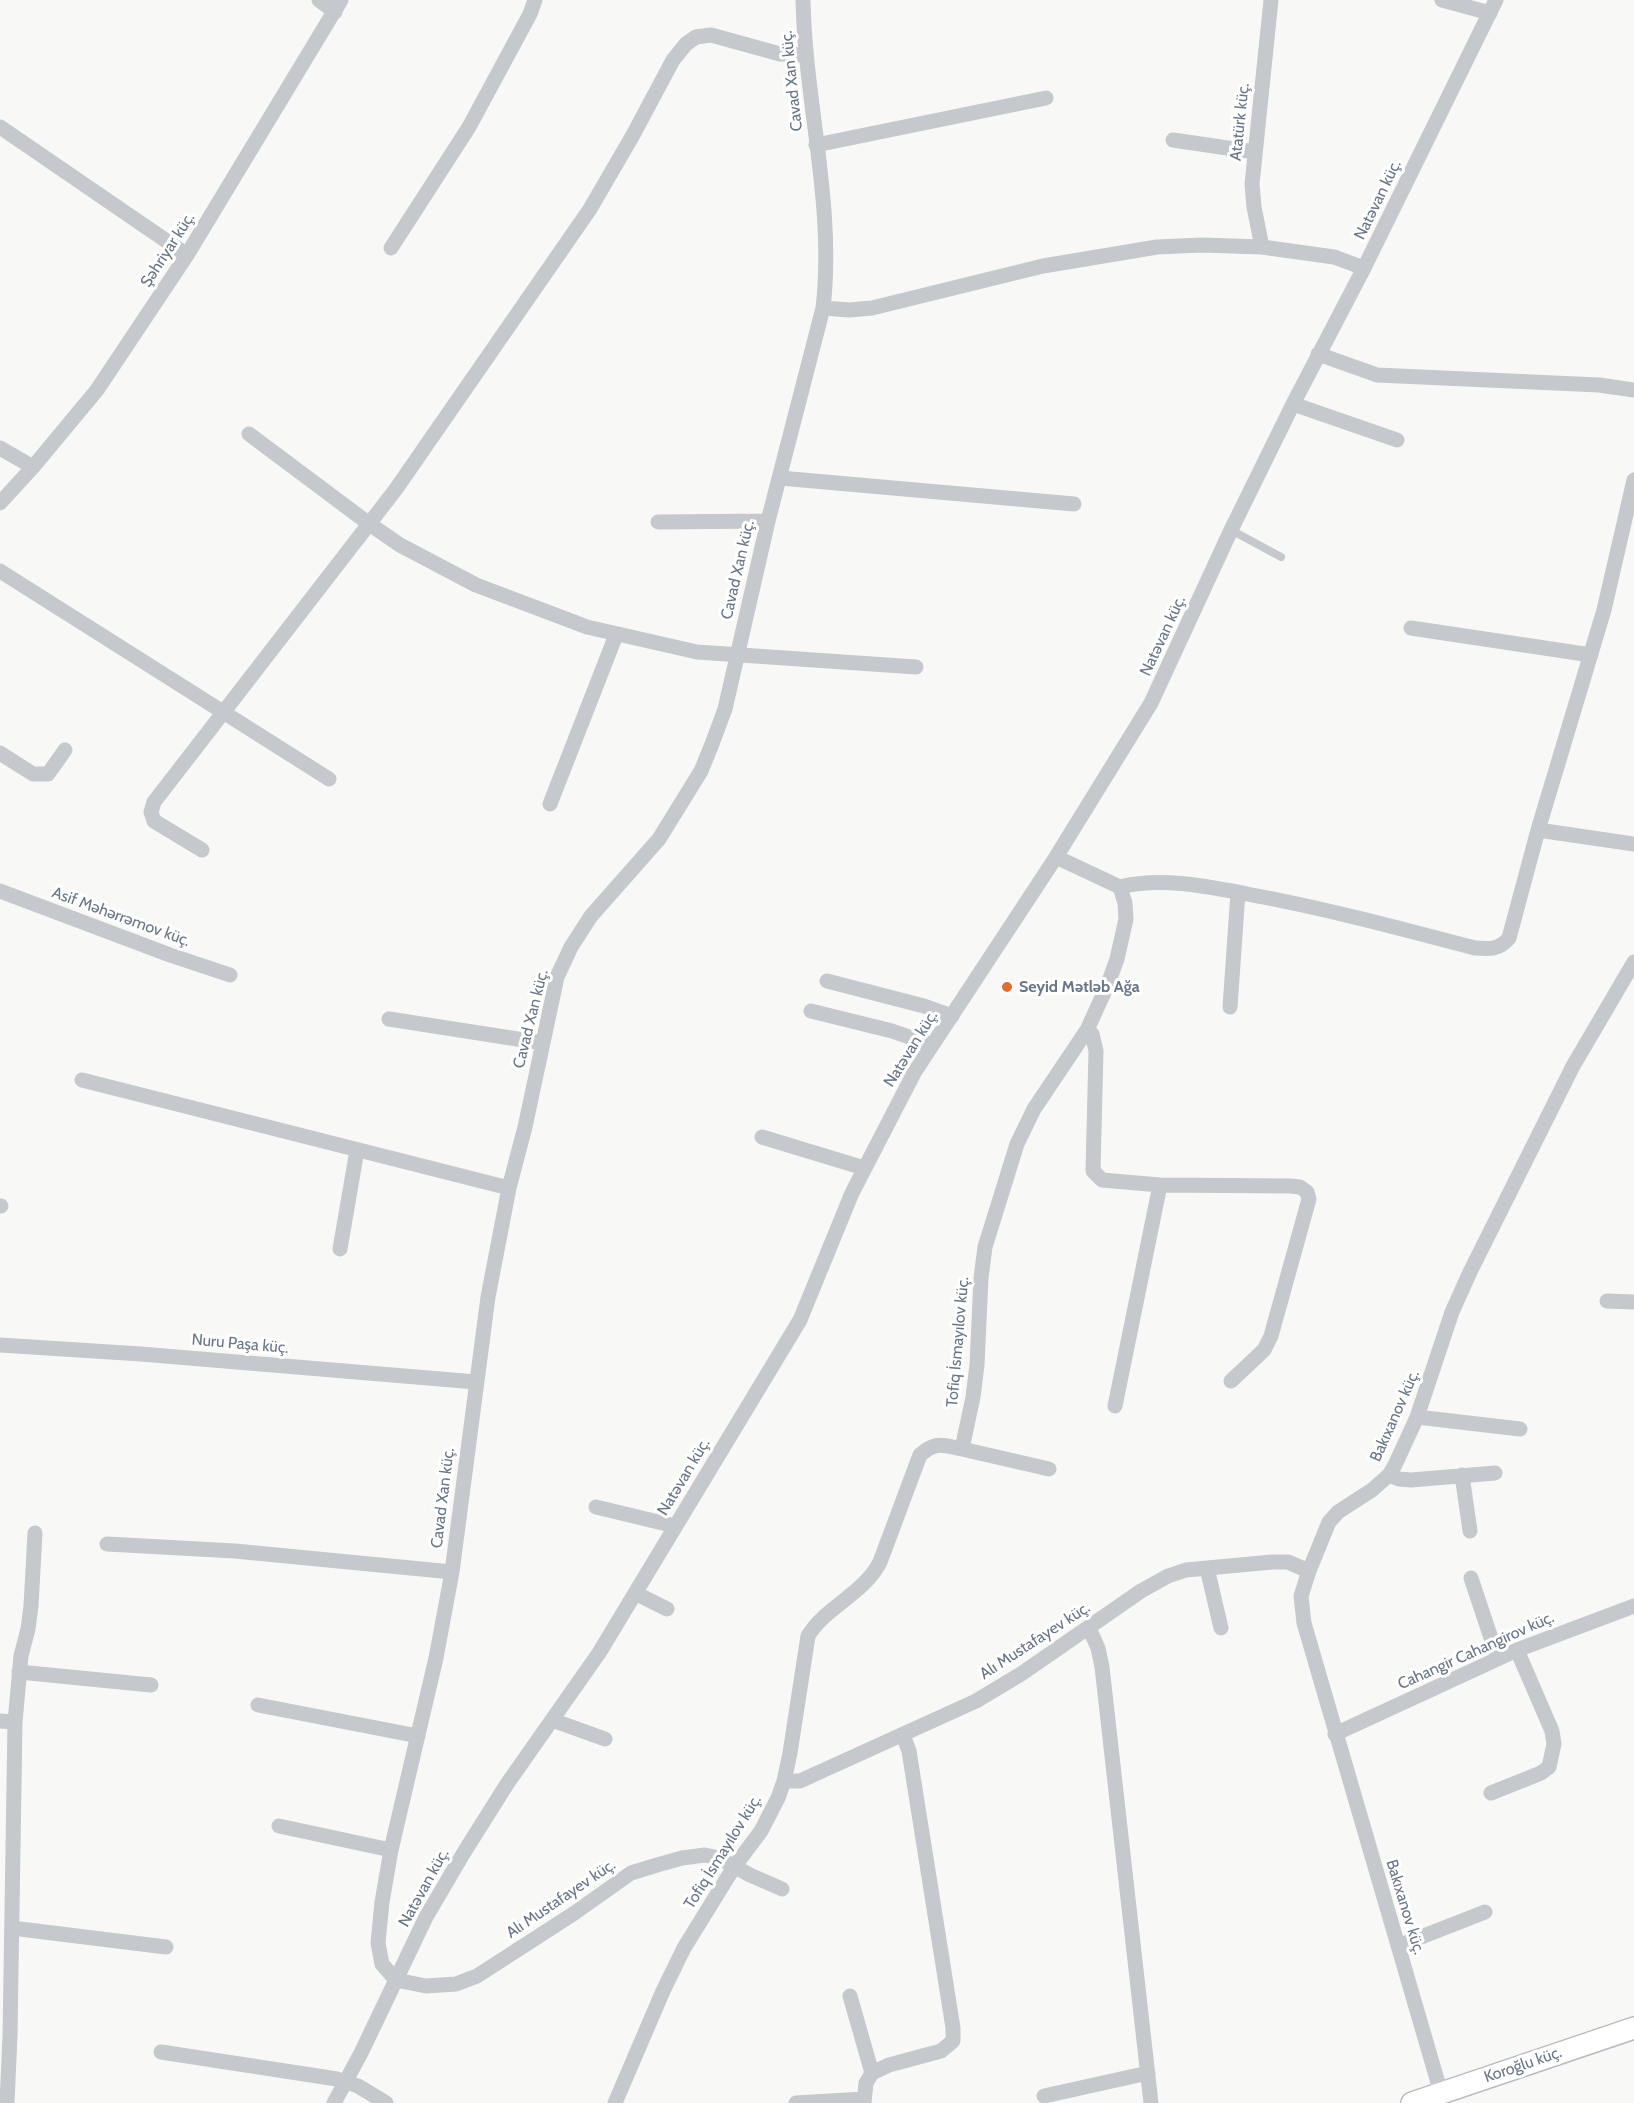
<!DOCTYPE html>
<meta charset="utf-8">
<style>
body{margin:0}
canvas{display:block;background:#f8f9f6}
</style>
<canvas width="1634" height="2103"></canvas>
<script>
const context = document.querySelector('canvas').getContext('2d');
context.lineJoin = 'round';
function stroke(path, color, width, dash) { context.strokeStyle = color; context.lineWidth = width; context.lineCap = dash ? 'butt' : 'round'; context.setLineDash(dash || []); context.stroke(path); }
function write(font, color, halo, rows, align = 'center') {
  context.font = font + ' Cabin,sans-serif'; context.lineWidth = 6; context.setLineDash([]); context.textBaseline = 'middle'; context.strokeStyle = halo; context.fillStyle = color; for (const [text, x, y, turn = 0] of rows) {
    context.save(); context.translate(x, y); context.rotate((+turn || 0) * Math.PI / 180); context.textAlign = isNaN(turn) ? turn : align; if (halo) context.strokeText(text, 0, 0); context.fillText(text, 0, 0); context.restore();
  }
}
const secondary = new Path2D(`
 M1412,2103L1634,2028`);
stroke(secondary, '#b7bbc1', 24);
stroke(new Path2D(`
 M1231,530L1281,557`), '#c5c8cc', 8);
stroke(new Path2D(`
 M319,0L335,12
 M1442,0L1490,13
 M0,127L187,255
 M1173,140L1255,152
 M816,145L1046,98
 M1262,247L1254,207L1252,184L1271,0
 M391,248L469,127L530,14L535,0
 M823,308L849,310L872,308L1043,266L1157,247L1202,245L1262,247L1334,257L1364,268
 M1318,354L1377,375L1599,385L1634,390
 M1293,404L1397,440
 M249,434L368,523L400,545L476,585L587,627L697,652L916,667
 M0,448L33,467
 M780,478L1074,504
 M0,503L33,467L97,390L187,255L341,0
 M658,522L768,521
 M0,571L329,779
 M1411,628L1591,655
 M0,753L33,774H48L65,750
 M550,804L616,635
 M1538,830L1634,844
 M202,850L154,821L151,812L154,802L396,489L590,209L633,135L673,60L686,44L696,37L711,35L780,54L805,55
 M1120,887C1161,877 1205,886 1247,894C1324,908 1399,928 1475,948C1490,949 1499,950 1509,938L1538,830L1604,610L1634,480
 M0,891L170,955L230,975
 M827,981L924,1006L952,1016
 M1230,1007L1238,892
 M811,1011L892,1031L932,1045
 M389,1019L543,1043
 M1087,1030L1092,1034L1096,1051L1093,1171L1102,1180L1160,1185L1290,1186L1300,1187L1307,1192L1309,1199L1271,1336L1264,1350L1231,1381
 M82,1080L509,1188
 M762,1137L864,1168
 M0,1206H1
 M340,1249L357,1150
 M1607,1301L1634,1302
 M0,1345L141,1354L476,1382
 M1115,1406L1160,1185
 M1417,1417L1520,1429
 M962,1449L1049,1469
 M1389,1475L1399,1479L1411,1480L1495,1473
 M1462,1475L1470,1531
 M596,1507L675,1526
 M107,1544L235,1551L452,1572
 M1207,1568L1221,1628
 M1471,1578L1498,1659
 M635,1593L667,1609
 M1089,1628L1098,1648L1102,1667L1151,2103
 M19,1672L151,1685
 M258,1705L418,1736
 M552,1720L605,1739
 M0,1721L15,1722
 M1335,1734L1517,1650L1634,1606
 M784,1781H800L976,1701L1021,1674L1141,1591L1168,1576L1186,1570L1272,1562H1288L1309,1571
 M1491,1793L1541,1773L1549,1767L1554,1744L1552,1731L1517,1650
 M279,1826L391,1850
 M782,1889L750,1875L719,1858L705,1855L682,1858L657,1865L631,1873L573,1914L477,1976L456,1984L426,1986L396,1980L382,1964L378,1943L382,1902L391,1850L436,1658L452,1572L488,1297L509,1188L525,1127L557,977L571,947L591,916L659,839L701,771L712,744L725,709L768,521L823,308C835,205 805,103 803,0
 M12,1928L166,1947
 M1398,1946L1485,1912
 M850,1996L872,2073
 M161,2052L337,2079L358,2086L386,2103
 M1441,2093L1304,1623L1301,1596L1309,1571L1329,1522L1338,1512L1372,1490L1389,1475L1395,1465L1417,1417L1452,1312L1470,1272L1573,1066L1634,962
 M1044,2096L1148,2073
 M7,2103L10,2036L15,1722L21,1656L28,1629L31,1606L35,1533
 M334,2103L361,2053L426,1917L463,1854L507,1784L599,1653L800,1320L852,1193L914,1073L1056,857L1151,703L1231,530L1293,404L1364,268L1496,0
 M615,2103L663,1991L684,1948L734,1867L761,1831L778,1798L784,1781L790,1753L808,1636C826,1606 863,1595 880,1562L920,1455C936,1441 942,1445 962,1449L973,1397L977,1365L981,1278L985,1247L1017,1144L1034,1109L1087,1030L1108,984L1117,959L1126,919L1125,903L1120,887L1056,857
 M796,2103L864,2099
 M864,2103L866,2083L872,2073L889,2065L941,2051L953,2041V2028L909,1751L903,1735`), '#c5c8cc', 15);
stroke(secondary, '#fff', 21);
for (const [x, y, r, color] of [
 [1007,987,6,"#e36e2c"]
]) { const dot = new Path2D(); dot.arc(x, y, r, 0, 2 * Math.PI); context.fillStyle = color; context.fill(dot); stroke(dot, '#fff', 2); }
write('16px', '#687587', '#fff', [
 ["Cavad Xan küç.",792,81,-96],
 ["Atatürk küç.",1240,122,-84],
 ["Natəvan küç.",1378,200,-64],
 ["Şəhriyar küç.",168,250,-57],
 ["Cavad Xan küç.",738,570,-77],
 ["Natəvan küç.",1163,636,-65],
 ["Asif Məhərrəmov küç.",121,917,20],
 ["Cavad Xan küç.",531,1019,-76],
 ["Natəvan küç.",911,1049,-58],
 ["Tofiq İsmayılov küç.",958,1342,-85],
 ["Nuru Paşa küç.",240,1344,5],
 ["Bakıxanov küç.",1395,1416,-66],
 ["Natəvan küç.",684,1477,-59],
 ["Cavad Xan küç.",443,1498,-83],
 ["Alı Mustafayev küç.",1035,1641,-33],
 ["Cahangir Cahangirov küç.",1476,1651,-24],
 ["Tofiq İsmayılov küç.",723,1852,-58],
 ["Natəvan küç.",424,1888,-61],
 ["Alı Mustafayev küç.",561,1899,-34],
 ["Bakıxanov küç.",1405,1907,73],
 ["Koroğlu küç.",1523,2065,-19]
]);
write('bold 16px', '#687587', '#fff', [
 ["Seyid Mətləb Ağa",1019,987]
], 'left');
</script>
